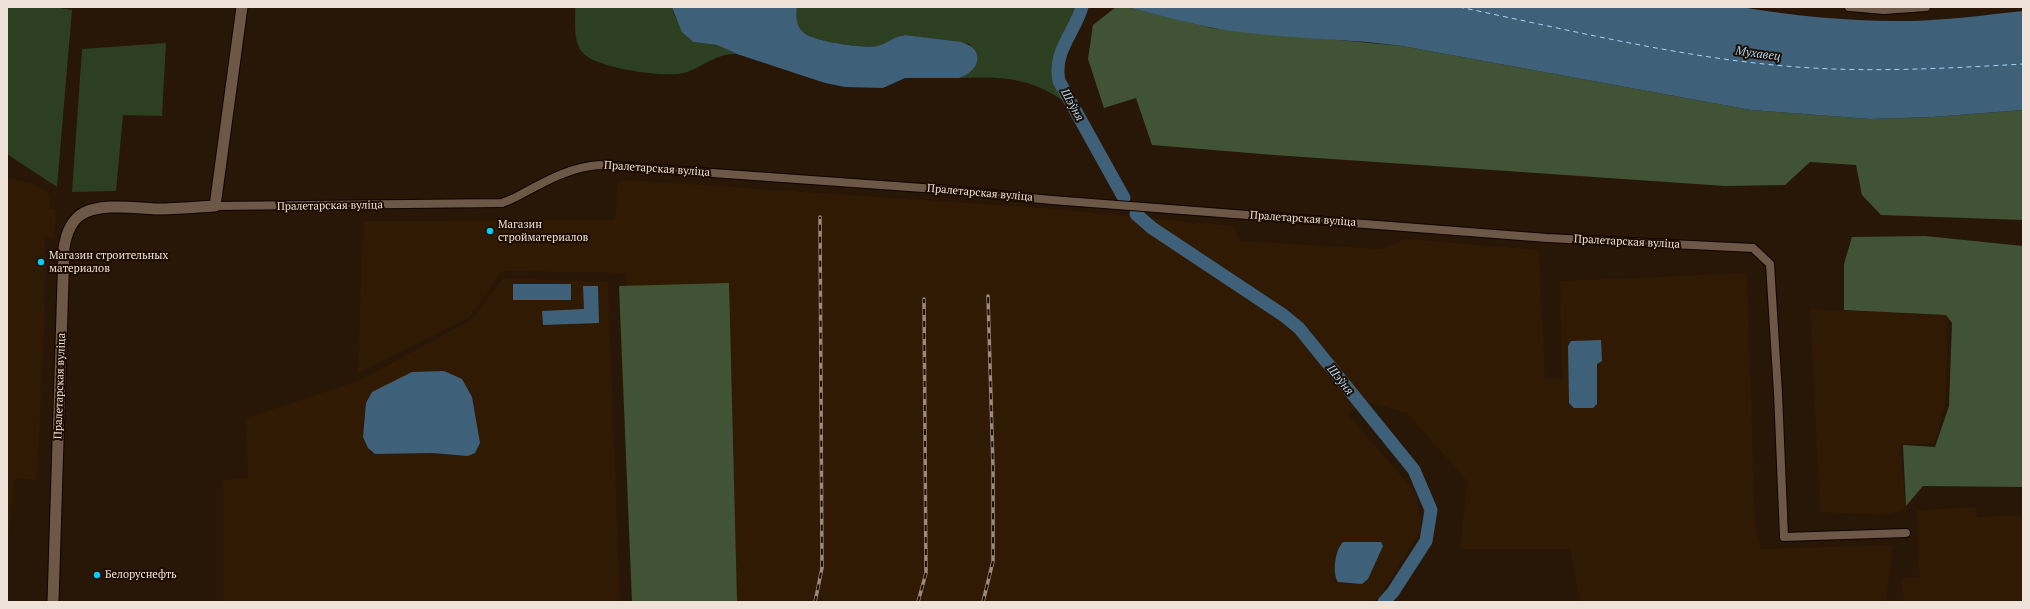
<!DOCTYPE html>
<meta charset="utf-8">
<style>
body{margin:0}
#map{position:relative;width:2030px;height:609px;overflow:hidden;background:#281606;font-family:"PT Serif",serif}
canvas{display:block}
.frame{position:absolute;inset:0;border:8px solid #efe2d8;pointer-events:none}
</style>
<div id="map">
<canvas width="2030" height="609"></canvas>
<div class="frame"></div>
</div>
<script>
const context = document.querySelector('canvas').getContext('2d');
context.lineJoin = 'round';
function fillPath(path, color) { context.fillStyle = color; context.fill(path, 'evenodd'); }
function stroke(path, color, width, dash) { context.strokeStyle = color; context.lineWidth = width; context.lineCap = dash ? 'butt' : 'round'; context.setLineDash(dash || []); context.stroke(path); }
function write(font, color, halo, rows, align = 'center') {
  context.font = font + ' "PT Serif",serif'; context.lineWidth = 4; context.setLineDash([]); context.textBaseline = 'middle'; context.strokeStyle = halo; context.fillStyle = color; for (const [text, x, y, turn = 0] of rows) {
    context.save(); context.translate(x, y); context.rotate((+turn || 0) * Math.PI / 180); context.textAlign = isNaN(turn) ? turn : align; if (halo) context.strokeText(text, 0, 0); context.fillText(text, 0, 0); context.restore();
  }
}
fillPath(new Path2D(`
 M7,178L34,183L50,195L49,208L56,209L54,238L45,237L44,256L46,257L45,307L37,480L15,478L7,547Z
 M628,180L1042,208L1233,226L1240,241L1383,249L1405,239L1539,250L1545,379L1562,378L1560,281L1747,273L1755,523L1761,549L1893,545L1886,602H1580L1570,549H1460L1467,481L1407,413L1364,401L1348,414L1416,493L1422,528L1380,596L1373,602H637L626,273L502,271L470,317L358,373L363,221L615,220L618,183Z
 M503,278L608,282L620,602H223V482L226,480L248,478L246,418L360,380L471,320Z
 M1810,309L1947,315L1946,400L1935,443L1900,445L1906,510L1882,515L1820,512Z
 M1976,507L1977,517L2023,515V602H1903L1902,578L1919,577L1917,510Z`), '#311a04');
fillPath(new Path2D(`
 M7,7H54L72,10L57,187L7,154Z
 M575,7H672L674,15L688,38L693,42L717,45L737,54C716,53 703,67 684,73C665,78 597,68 584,54C572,42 576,22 575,7Z
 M797,7H1082C1075,31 1050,55 1060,82C1063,91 1069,100 1074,109C1036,78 1007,76 959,78L972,71L970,44L905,35C892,37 887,44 877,46C864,49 813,41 804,33C796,26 796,17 797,7Z
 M166,43L162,116L123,115L116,191L72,192L82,49Z`), '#2c3f21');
fillPath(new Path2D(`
 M1116,7H1126L1212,28L1402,46L1751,110L1870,119L1933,117L2023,110V220L1881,215L1862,195L1856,165L1810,162L1785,185L1725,186L1274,155L1152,145L1136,98L1104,108L1088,59L1093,25Z
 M1925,236L2023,246V487L1923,486L1906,506L1903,445L1935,447L1949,406L1952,323L1946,315L1844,310V264L1852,237Z
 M729,283L737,602H632L619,286Z`), '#405435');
fillPath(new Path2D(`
 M797,7C796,17 796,26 804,33C813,41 864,49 877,46C887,44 892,37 905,35L961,42C986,49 980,71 959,78H905L883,88L845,87L825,83L737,54L717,45L693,42L682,32L672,8Z
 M1126,7H1740C1796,16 1853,22 1910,21C1948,20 1986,15 2023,11V110L1933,117L1870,119L1751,110L1402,46C1351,39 1300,39 1249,33C1207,29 1167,17 1126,7Z
 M513,284H571V300H513Z
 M583,286H598L599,323L543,325L542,311L584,309Z
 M1601,340L1602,361L1597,364V404L1593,408H1574L1569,403L1568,346L1571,341Z
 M444,371L462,379L472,397L480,443L475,453L468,456L432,453L375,454L368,448L363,437L366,403L372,392L412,372Z
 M1343,542H1381L1383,546L1368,579L1362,584L1338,582C1332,573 1335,550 1343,542Z`), '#3e6079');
stroke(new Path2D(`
 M1082,7C1074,34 1053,51 1059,81L1124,198
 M1136,214L1152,228L1283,315L1299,328L1414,470L1431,510L1426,541L1393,592L1384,602`), '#3e6079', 13);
stroke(new Path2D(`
 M1459,7C1575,31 1693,61 1812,68C1882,72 1953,68 2023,64`), '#a4d4f6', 1, [5, 4]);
const street = new Path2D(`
 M1849,7L1884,10L1926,7
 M215,206L502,203L512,199C541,184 567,167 600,165L937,189L1052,200L1547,238L1753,248L1770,264L1778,393L1784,537L1906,533`);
const secondary = new Path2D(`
 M53,602L64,248C66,236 69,225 79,216C97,202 136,208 157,209C177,209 196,207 215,206L242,7`);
stroke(street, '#100300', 10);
stroke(secondary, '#100300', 13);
stroke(street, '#6d5746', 8);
stroke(secondary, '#6d5746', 11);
const rail = new Path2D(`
 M815,602L822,568L820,217
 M918,602L926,573L924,299
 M983,602L993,561V468L988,296`);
stroke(rail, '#998a7d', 3.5);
stroke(rail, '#1e0d01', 2, [6]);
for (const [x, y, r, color] of [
 [490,231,4,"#08cbf9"],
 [41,262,4,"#08cbf9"],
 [97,575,4,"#08cbf9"]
]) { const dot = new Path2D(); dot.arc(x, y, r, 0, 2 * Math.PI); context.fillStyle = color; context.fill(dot); stroke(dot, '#1e0d01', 1.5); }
write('11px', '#efe2d8', '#1e0d01', [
 ["Пралетарская вуліца",657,169,4],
 ["Пралетарская вуліца",980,193,5],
 ["Пралетарская вуліца",330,206,-1],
 ["Пралетарская вуліца",1303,219,4],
 ["Пралетарская вуліца",1627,242,3],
 ["Пралетарская вуліца",60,386,-88]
]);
write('11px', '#efe2d8', '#1e0d01', [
 ["Магазин",498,225],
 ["стройматериалов",498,238],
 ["Магазин строительных",49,256],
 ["материалов",49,269],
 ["Белоруснефть",105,575]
], 'left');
write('italic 12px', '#a4d4f6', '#1e0d01', [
 ["Мухавец",1758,54,8],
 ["Шэўня",1072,105,61],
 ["Шэўня",1340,380,51]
]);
</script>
